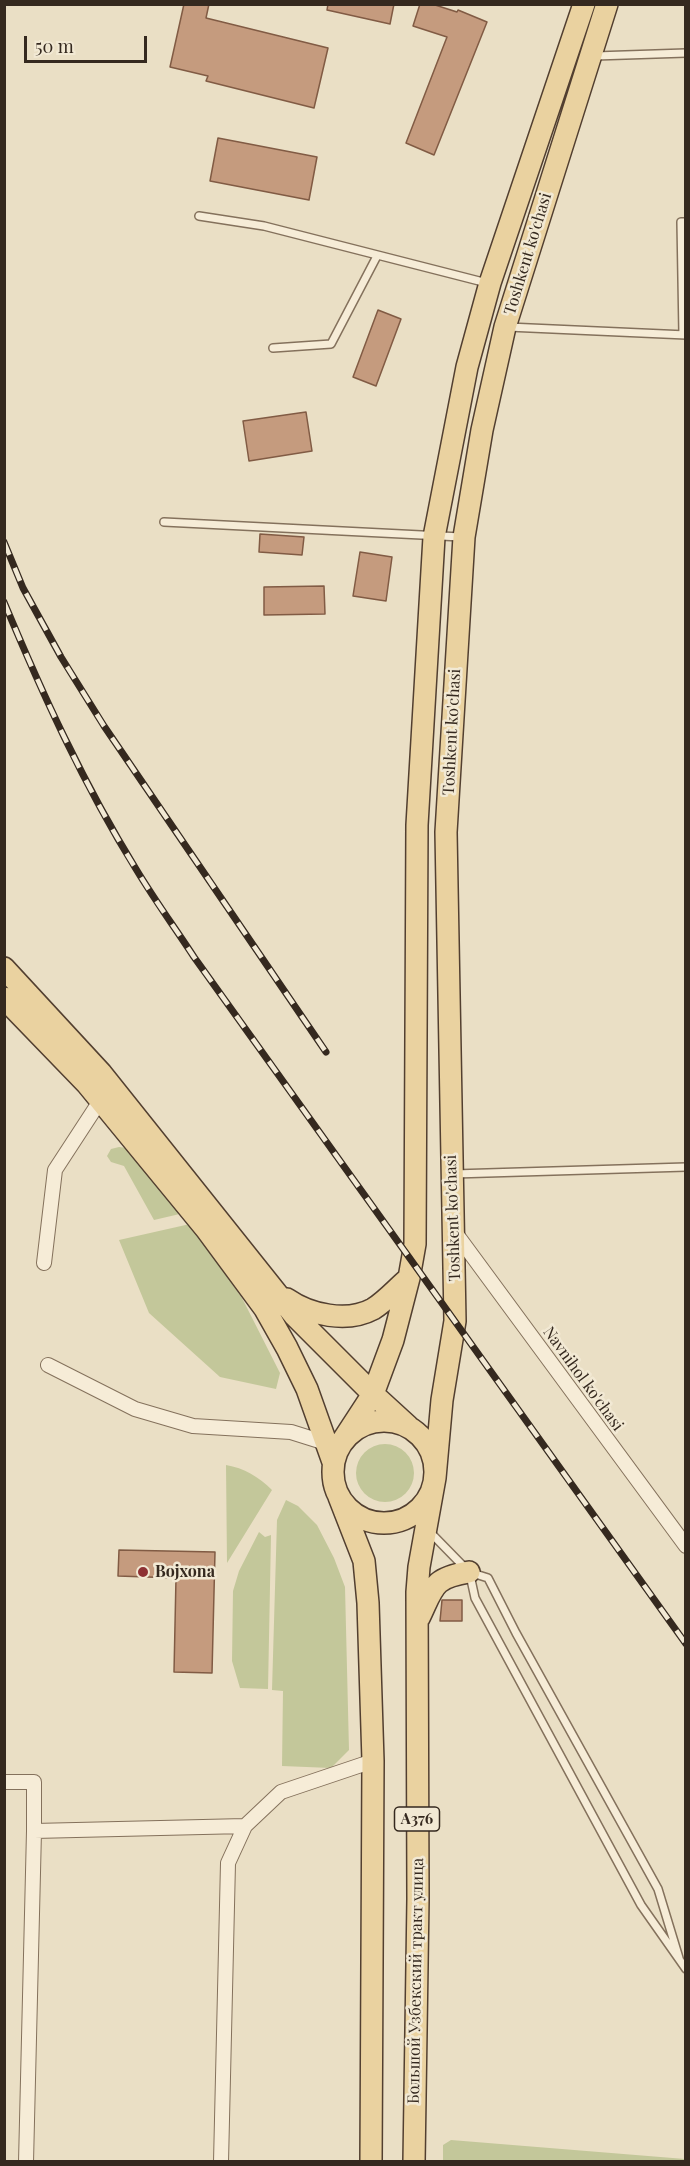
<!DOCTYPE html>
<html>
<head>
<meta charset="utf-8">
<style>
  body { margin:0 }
  #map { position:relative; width:690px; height:2166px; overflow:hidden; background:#eadfc5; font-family:"Playfair Display",serif }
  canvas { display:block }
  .frame { position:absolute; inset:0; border:6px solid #35291f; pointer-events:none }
  .scale { position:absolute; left:24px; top:36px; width:123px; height:27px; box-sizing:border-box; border:3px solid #35291f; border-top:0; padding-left:8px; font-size:18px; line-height:21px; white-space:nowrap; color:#35291f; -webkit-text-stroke:4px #f2e9d4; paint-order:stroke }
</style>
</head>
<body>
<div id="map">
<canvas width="690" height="2166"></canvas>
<div class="frame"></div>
<div class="scale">50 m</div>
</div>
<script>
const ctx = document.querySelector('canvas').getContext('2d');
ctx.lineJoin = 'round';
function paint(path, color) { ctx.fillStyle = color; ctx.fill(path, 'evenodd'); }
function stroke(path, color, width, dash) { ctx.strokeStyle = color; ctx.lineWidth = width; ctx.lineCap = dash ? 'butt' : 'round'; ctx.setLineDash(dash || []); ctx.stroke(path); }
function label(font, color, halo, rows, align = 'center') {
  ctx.font = font + ' "Playfair Display",serif'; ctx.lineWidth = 5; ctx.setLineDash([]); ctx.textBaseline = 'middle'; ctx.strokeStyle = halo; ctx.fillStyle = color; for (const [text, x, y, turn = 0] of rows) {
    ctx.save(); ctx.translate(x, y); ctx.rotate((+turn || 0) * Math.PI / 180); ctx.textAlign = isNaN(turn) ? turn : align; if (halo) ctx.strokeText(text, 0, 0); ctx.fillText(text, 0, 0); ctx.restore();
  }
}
paint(new Path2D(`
  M119 1147 127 1148 184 1213 154 1220 124 1166 111 1162 107 1156 111 1149Z
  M190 1224 242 1298 280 1373 276 1389 220 1377 149 1313 119 1240Z
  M356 1473a29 29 0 1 1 58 0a29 29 0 1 1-58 0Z
  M226 1465C244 1468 259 1477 272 1490L227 1563Z
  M286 1500 298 1506 317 1525 334 1558 345 1587 349 1750 331 1768 282 1766 283 1691 272 1690 277 1520Z
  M259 1532 265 1537 271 1535 268 1689 240 1688 232 1661 233 1591 239 1571Z
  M451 2140 685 2159V2161H443V2145Z`), '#c3c79a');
const building = new Path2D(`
  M184 4H209L206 18 328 48 314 108 206 81 208 76 170 67Z
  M328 4H394L390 24 327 10Z
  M420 4H432L457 12 458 10 487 22 434 155 406 143 447 37 413 26Z
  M218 138 317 157 309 200 210 181Z
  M378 310 401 319 376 386 353 377Z
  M306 412 312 451 249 461 243 421Z
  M260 534 304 537 302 555 259 552Z
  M360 552 392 557 386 601 353 596Z
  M324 586 325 614 264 615V587Z
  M119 1550 215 1552 212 1673 174 1672 176 1578 118 1576Z
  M442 1600H462V1621H440Z`);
paint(building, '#c59b7e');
stroke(building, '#815b44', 1.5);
const lane = new Path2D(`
  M595 56 686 53
  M199 216 264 226 487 283
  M508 327 686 335
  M683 335 681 222H686
  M273 348 331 344 377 256
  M164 522 461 537
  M454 1174 686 1167
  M411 1516 426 1528 469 1572 488 1578 516 1633 658 1889 679 1958
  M470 1575 475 1598 641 1905 686 1969`);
const street = new Path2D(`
  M454 1231 686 1546
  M44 1263 55 1170 100 1101 107 1097
  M48 1365 135 1409 193 1426 291 1432 326 1443
  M4 1782H34V1831L245 1826
  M26 2162 34 1831
  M221 2162 228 1863 245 1826 281 1792 373 1761`);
const primary = new Path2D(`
  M4 968 101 1073 294 1315 373 1394 408 1426
  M4 998 87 1084 206 1229 265 1309 287 1348 307 1389 333 1462
  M287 1299C310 1315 347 1323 373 1309 386 1301 397 1288 409 1278
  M333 1472a51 51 0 1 1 102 0a51 51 0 1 1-102 0Z
  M343 1440 373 1394 393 1340 409 1278 415 1244 417 825 434 537 467 367 490 283 584 4
  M339 1497 364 1561 368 1603 373 1761 371 2162
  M419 1618C434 1587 432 1578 469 1572
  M414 2162 418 1899 417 1592 419 1567 435 1478 442 1400 455 1321 446 832 464 537 482 430 505 327 607 4`);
stroke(lane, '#84715c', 10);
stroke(street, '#84715c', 16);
stroke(primary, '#523f30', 24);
stroke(lane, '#f6ecd7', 7);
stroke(street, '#f6ecd7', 14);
stroke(primary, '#ead2a0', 21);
const rail = new Path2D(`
  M4 542 23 588 61 657 104 726 326 1052
  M4 602C42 693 84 785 136 869 154 899 175 928 194 957L686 1644`);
stroke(rail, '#35291f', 7);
stroke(rail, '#f2e9d4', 4.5, [14]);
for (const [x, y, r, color] of [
  [143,1572,6,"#8e3133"]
]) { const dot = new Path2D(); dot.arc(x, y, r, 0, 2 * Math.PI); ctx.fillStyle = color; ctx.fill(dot); stroke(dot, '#f2e9d4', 2); }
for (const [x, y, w] of [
  [417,1819,45]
]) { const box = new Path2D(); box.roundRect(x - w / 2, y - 12, w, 24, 4.5); ctx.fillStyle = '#f2e9d4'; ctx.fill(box); stroke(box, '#35291f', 1.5); }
label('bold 15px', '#35291f', null, [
  ["A376",417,1819]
]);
label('16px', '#35291f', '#f2e9d4', [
  ["Toshkent ko'chasi",528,254,-73],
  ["Toshkent ko'chasi",452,732,-87],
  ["Toshkent ko'chasi",453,1218,-92],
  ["Navnihol ko'chasi",583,1379,54],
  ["Большой Узбекский тракт улица",416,1981,-89]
]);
label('bold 16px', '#35291f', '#f2e9d4', [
  ["Bojxona",155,1572]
], 'left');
</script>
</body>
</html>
